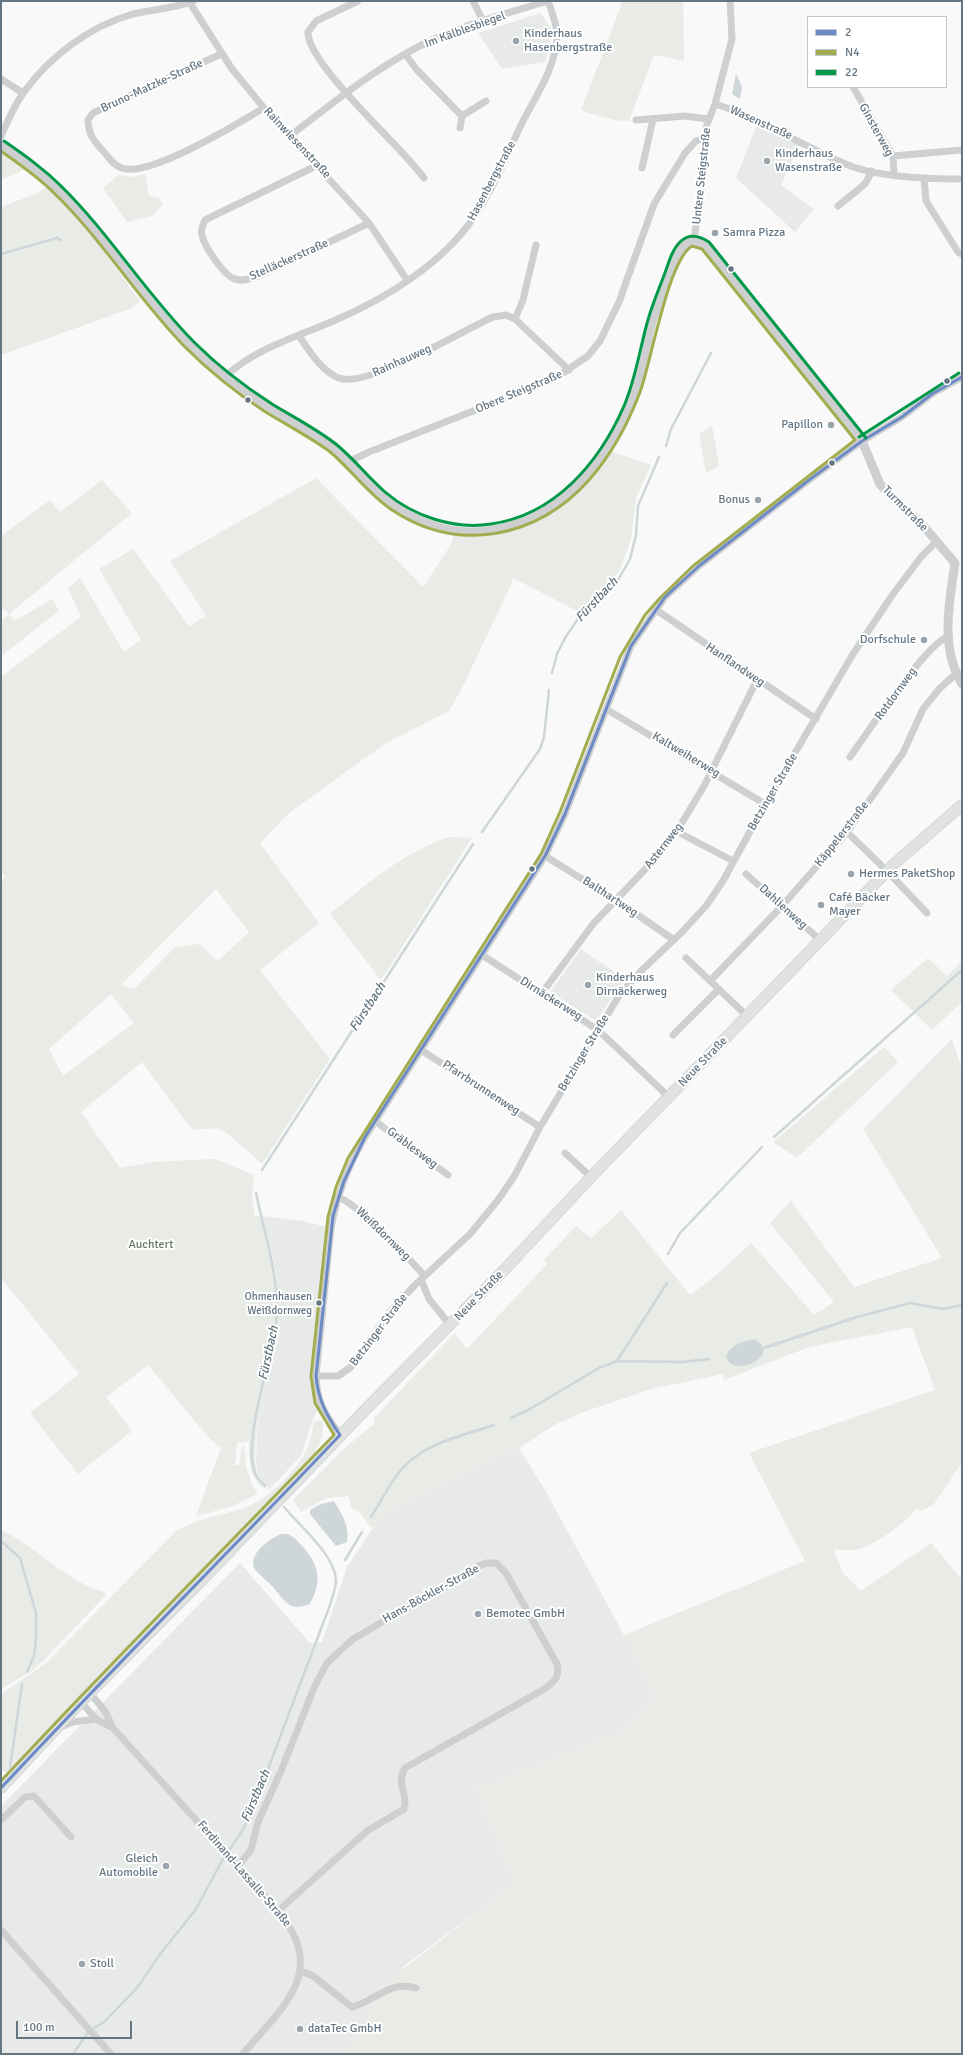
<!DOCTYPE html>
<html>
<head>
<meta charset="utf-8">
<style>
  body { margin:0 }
  #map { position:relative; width:963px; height:2055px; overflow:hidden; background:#f9f9f9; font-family:Signika,sans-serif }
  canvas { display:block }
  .frame { position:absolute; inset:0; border:2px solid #657683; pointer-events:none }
  .legend { position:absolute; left:807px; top:16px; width:140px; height:72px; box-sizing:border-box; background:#fff; border:1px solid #c1c8cd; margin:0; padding:5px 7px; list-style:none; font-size:12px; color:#657683 }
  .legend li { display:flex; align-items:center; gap:8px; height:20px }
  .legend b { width:20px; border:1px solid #c1c8cd }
  .scale { position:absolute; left:16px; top:2021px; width:116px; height:18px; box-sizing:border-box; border:2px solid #657683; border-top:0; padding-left:5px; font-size:12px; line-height:14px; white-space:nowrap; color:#657683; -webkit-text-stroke:3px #fff; paint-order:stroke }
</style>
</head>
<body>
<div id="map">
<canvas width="963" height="2055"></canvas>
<div class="frame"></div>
<ul class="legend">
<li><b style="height:5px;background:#6c8bc6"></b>2</li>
<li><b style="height:5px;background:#a3ad4f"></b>N4</li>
<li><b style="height:5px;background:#009949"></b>22</li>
</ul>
<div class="scale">100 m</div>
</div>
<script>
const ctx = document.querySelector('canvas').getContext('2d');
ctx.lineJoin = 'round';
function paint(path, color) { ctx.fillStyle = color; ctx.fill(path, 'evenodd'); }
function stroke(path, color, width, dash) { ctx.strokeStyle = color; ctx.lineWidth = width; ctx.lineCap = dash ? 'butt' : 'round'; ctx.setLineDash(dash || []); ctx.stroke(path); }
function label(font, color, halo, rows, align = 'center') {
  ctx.font = font + ' Signika,sans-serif'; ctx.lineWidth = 4; ctx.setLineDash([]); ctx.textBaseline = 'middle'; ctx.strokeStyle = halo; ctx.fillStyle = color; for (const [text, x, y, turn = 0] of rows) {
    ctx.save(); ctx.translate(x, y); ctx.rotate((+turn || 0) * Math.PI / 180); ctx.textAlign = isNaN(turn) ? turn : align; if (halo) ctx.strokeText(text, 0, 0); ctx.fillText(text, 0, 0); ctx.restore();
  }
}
paint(new Path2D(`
  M541 13 551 29 549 48 545 62 502 69 478 33Z
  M757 124 800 144 781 185 814 209 795 232 736 178Z
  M581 949 625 979 596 1021 550 992Z
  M262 1216 303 1221 331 1228 317 1359 321 1406 314 1416 301 1456 269 1490 258 1475 256 1463 257 1432 262 1399 278 1335 276 1272Z
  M519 1448 545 1490 624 1635 631 1644 655 1701 618 1733 483 1787 476 1786 515 1884 404 1966 343 2054H1V1806L240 1563 310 1643 322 1642 347 1567 373 1528 389 1510Z`), '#e8e9e9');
paint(new Path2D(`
  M621 1H683L684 61 654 55 629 121C612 121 597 116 581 110L621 6Z
  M1 145 32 166 1 180Z
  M145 174 149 196 159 198 163 204 152 216 127 222 103 188 118 175 133 177Z
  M52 182 102 240 97 242 140 301 132 308 1 355V207L38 193Z
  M712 425 719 466 706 473 699 434Z
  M608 450 651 465 636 498 631 539 620 570 608 586 579 612 513 578 511 585 462 688 449 711 386 743 289 813 260 843 319 923 260 970 330 1059 262 1164 228 1134 218 1128 192 1130 142 1062 81 1112 120 1168 154 1162 215 1159 254 1175 252 1200 255 1216H262C272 1255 282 1293 278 1334 277 1340 274 1346 273 1352 267 1380 248 1449 258 1476 260 1480 264 1485 266 1489 249 1480 249 1458 249 1441L237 1443 235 1465H239L242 1446H244C245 1464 248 1479 258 1494L230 1507 196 1516 221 1448 210 1439 148 1365 106 1397 132 1431 78 1474 30 1413 79 1374 1 1278V882L5 877 1 872V677L81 617 68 588 80 578 124 652 141 640 99 569 133 549 189 626 206 616 170 561 316 478 423 587 452 543 454 534C504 536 542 525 578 489 589 478 598 463 608 450ZM216 889 249 932 218 961 199 944 175 947 134 989 121 985ZM111 994 134 1023 63 1076 49 1049Z
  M102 480 132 513 9 614 14 621 52 599 59 611 1 656V621L9 614 1 607V536L50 500 60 512Z
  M449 837 472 838 381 980 330 914C367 884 404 852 449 837Z
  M928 958 947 976 962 961V1002L932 1030 891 990Z
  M952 1039 962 1069V1462L934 1504 922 1511 917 1508C908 1521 875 1545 859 1549 851 1551 842 1549 834 1550L843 1573 861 1591 931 1543 962 1580V2054H343L370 2013 371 1993 515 1884 476 1786 483 1787 618 1733 655 1701 631 1644 624 1635 805 1561 749 1453 935 1390 912 1327 809 1347 724 1380 723 1374 651 1389 584 1412 556 1424 519 1448 389 1510 373 1528C364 1523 364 1511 352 1509L348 1496 326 1498 301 1512 293 1500 344 1449 374 1424V1418L455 1333 467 1349 547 1264 544 1260 576 1226 591 1238 621 1210 690 1295 720 1272 751 1243 814 1315 834 1302 770 1223 791 1201 854 1287 942 1258 863 1129Z
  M884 1047 898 1062 797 1158 773 1142Z
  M318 1420 322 1421C325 1433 321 1441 315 1452L245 1525 234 1539 82 1694 11 1772H4L1 1769V1695L3 1693 46 1663 175 1532C195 1519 218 1516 241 1509 267 1500 296 1473 307 1448 311 1440 312 1431 314 1422Z
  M1 1530C34 1545 72 1585 104 1592L106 1595 43 1661 33 1670 1 1689Z`), '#e8ebe6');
paint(new Path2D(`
  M736 74 742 87 740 99 732 94Z
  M754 1339C784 1354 734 1380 726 1357 731 1344 741 1342 754 1339Z
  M334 1501C342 1514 350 1527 347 1542L336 1546 310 1514V1510L321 1504Z
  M281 1534C290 1533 295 1538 301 1545 319 1564 323 1580 310 1604 304 1606 299 1608 292 1606 284 1603 278 1592 272 1586 267 1581 261 1576 256 1571 245 1556 269 1539 281 1534Z`), '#ced6d9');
stroke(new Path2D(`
  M1 254 57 238 61 240
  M666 446 671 429 711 353
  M552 673 557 654 565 638 582 613 617 582 630 559 636 535 638 506 659 457
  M482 832 540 749 544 737 549 690
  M774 1137 962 970
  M262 1170 473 844
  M256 1193C264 1232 278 1273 277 1313 276 1349 238 1448 257 1477 259 1480 263 1483 265 1486
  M668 1254 680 1233 762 1147
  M764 1348 857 1317 910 1303 943 1309 962 1305
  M617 1361 667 1283
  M511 1418 530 1409 599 1368 617 1361 683 1362 709 1359
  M371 1517C381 1502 389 1484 401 1470 424 1443 462 1436 494 1425
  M1 1541 20 1558 36 1613V1639L34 1656 27 1672
  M345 1560 362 1532
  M10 1767 22 1684
  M73 2054 89 2031 104 2022 137 1988 161 1953 196 1909 223 1859 241 1833 251 1814 330 1605C332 1597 336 1588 336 1581 336 1556 299 1525 284 1507`), '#ced6d9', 2.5);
const secondary = new Path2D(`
  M1 1788 81 1702 204 1578 365 1410 505 1269 591 1177 894 864 962 805`);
stroke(secondary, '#d5d6d7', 12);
stroke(new Path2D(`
  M358 1 316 21 308 32C307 64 402 147 424 178
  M473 1 483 21
  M190 3 232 69 264 108 369 223 407 280
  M221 54 93 113 88 120C88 135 95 142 104 152 109 158 114 166 122 168 149 178 239 123 264 108
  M405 54 417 70 462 116
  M1 79 23 93
  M853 87 893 156 894 174
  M715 104C764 119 806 149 853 167 883 177 931 179 962 179
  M462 116 486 101
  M636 120 685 116 708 119
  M460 128 462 116
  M291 135C336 101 380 64 432 40 469 23 509 13 548 1
  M1 136C8 121 14 105 24 92 50 56 90 26 133 14 153 9 174 9 193 1
  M893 156 962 150
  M318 165 205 220C203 225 200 229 202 235 204 246 224 276 235 279 242 282 249 279 256 277L369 223
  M642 168 653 119
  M924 178 926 201 958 252 962 254
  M838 206 865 184 872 171
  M694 240 701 190 706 127 715 104 732 39 730 1
  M515 319 523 300 536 245
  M299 336C309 350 322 372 339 378 367 389 463 330 493 317L506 315 515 319 569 370
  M225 377C255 348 300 336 338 319 388 297 443 263 474 217 494 188 507 154 522 123 536 96 556 67 557 36 557 24 552 12 548 1
  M348 462 369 452 552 380 588 356 600 341 619 302 654 204 685 153 696 141 704 138
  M655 609 816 719
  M606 709 765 804
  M850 757C866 735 927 642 948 637
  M676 831 733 861
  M847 832 887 871 927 913
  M545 856 616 900 674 940
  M746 874 820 940
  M482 955 598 1030 669 1097
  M686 958 747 1016
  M710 981 781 907 847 832 903 753 923 709 940 688 956 674
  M542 993 593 924 654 860 683 821 704 786 757 680
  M673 1035 719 989
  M421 1050 540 1127
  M375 1121 448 1175
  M565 1153 591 1177
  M338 1197C361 1206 406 1256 425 1276
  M421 1279 429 1299 450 1325
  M316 1376H338L351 1367 389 1313 414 1286 470 1234 498 1200 515 1175 540 1127 620 994 641 971 682 932 706 906 723 881 765 804 853 654 893 594 921 557 936 542
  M340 1435C325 1414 317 1403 316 1376L331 1228C337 1195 348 1166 365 1137L545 856 565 814 631 646 665 597 699 566 809 480 862 441 902 417 932 394 962 377
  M90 1693 105 1711 113 1728 278 1911C329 1972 283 2006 243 2054
  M81 1702 96 1719 113 1728
  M58 1728 73 1722 96 1719
  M1 1820 25 1797 34 1796 71 1837
  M238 1866 251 1850 258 1822 281 1771 314 1688 327 1663 353 1639 479 1566 486 1563H496L506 1573 557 1664C560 1676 555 1681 546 1688L405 1768C395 1785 409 1793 404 1809L367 1831 278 1911
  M1 1930 111 2054
  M301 1971 313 1976 352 2007C376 2001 389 1980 416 1988`), '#cecfd0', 7);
stroke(new Path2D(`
  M1 145C85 197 121 277 188 344 211 366 235 387 262 404 286 418 312 431 334 449 355 467 373 491 396 507 475 560 557 522 606 450 624 422 637 390 645 358 648 348 648 338 650 329 657 303 668 278 678 254 691 229 703 243 716 258L862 441 880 484 888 493 920 522 955 563C949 604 940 648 962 684`), '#cecfd0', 9);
stroke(secondary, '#e1e2e2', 10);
stroke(new Path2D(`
  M340 1435C327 1416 318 1400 316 1376L333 1216 344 1181 365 1137 545 856 565 814 631 646 665 597 699 566 809 480 862 441 902 417 932 394 962 377
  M1 1788C112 1669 228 1553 340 1435`), '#6c8bc6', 3);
stroke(new Path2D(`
  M1 151C19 164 37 176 53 192 102 239 137 298 185 347 209 371 235 392 264 411 285 424 308 436 329 451 351 469 368 494 392 510 458 554 538 538 589 480 611 455 628 424 640 392 651 363 668 260 692 246L702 249 855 440 693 566 660 598 645 615 620 657 560 812 541 854 348 1158 336 1187 328 1217 311 1376 315 1403 334 1435C223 1550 110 1664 1 1781`), '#a3ad4f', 3);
stroke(new Path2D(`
  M4 141C24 155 43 168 61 186 110 234 146 294 195 343 218 366 244 386 272 404 293 417 317 429 337 445 354 459 368 477 385 492 413 516 454 530 491 524 555 515 599 463 624 406 635 380 639 354 646 327 650 310 657 294 663 278 668 266 671 250 681 241 690 233 700 236 709 242L866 438
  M859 437 959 373`), '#009949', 3);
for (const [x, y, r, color] of [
  [516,41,4,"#99a4ac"],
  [767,161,4,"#99a4ac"],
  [715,233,4,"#99a4ac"],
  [731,269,3.5,"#657683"],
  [947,381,3.5,"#657683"],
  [248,400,3.5,"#657683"],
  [831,425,4,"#99a4ac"],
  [832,463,3.5,"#657683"],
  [758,500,4,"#99a4ac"],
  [924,640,4,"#99a4ac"],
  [532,869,3.5,"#657683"],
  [851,874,4,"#99a4ac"],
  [821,905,4,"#99a4ac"],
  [588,985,4,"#99a4ac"],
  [319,1303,3.5,"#657683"],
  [478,1614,4,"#99a4ac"],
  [166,1866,4,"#99a4ac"],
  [82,1964,4,"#99a4ac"],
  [300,2029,4,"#99a4ac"]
]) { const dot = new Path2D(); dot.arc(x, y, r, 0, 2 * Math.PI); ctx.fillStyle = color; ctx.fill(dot); stroke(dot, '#fff', 1.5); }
label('11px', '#657683', '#fff', [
  ["Ohmenhausen",312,1297],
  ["Weißdornweg",312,1311]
], 'right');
label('12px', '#657683', '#fff', [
  ["Im Kälblesbiegel",465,30,-20],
  ["Bruno-Matzke-Straße",152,86,-25],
  ["Wasenstraße",761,123,24],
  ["Ginsterweg",876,130,61],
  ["Rainwiesenstraße",297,143,47],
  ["Untere Steigstraße",702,176,-84],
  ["Hasenbergstraße",492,181,-62],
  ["Stelläckerstraße",289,260,-24],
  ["Rainhauweg",402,361,-24],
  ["Obere Steigstraße",519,392,-23],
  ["Turmstraße",905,509,45],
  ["Hanflandweg",735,665,34],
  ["Rotdornweg",896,694,-54],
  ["Kaltweiherweg",686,755,31],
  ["Betzinger Straße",773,792,-60],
  ["Käppelerstraße",842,834,-52],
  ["Asternweg",664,846,-52],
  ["Balthartweg",610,897,33],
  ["Dahlienweg",783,907,42],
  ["Dirnäckerweg",551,999,32],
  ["Betzinger Straße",584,1053,-59],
  ["Neue Straße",703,1062,-46],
  ["Pfarrbrunnenweg",481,1088,33],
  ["Gräblesweg",412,1148,37],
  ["Weißdornweg",383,1234,44],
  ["Neue Straße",479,1296,-46],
  ["Betzinger Straße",379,1330,-53],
  ["Hans-Böckler-Straße",431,1594,-29],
  ["Ferdinand-Lassalle-Straße",244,1874,49]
]);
label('12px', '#657683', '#fff', [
  ["Kinderhaus",524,34],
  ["Hasenbergstraße",524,48],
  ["Kinderhaus",775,154],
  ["Wasenstraße",775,168],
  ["Samra Pizza",723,233],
  ["Papillon",823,425,"right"],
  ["Bonus",750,500,"right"],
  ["Dorfschule",916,640,"right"],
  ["Hermes PaketShop",859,874],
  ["Café Bäcker",829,898],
  ["Mayer",829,912],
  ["Kinderhaus",596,978],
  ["Dirnäckerweg",596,992],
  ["Bemotec GmbH",486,1614],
  ["Gleich",158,1859,"right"],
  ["Automobile",158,1873,"right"],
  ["Stoll",90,1964],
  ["dataTec GmbH",308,2029]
], 'left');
label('12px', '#687a64', '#fff', [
  ["Auchtert",151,1245]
]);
label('italic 13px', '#60757c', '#fff', [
  ["Fürstbach",597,600,-47],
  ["Fürstbach",368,1007,-57],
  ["Fürstbach",269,1353,-78],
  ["Fürstbach",256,1796,-67]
]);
</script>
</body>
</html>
